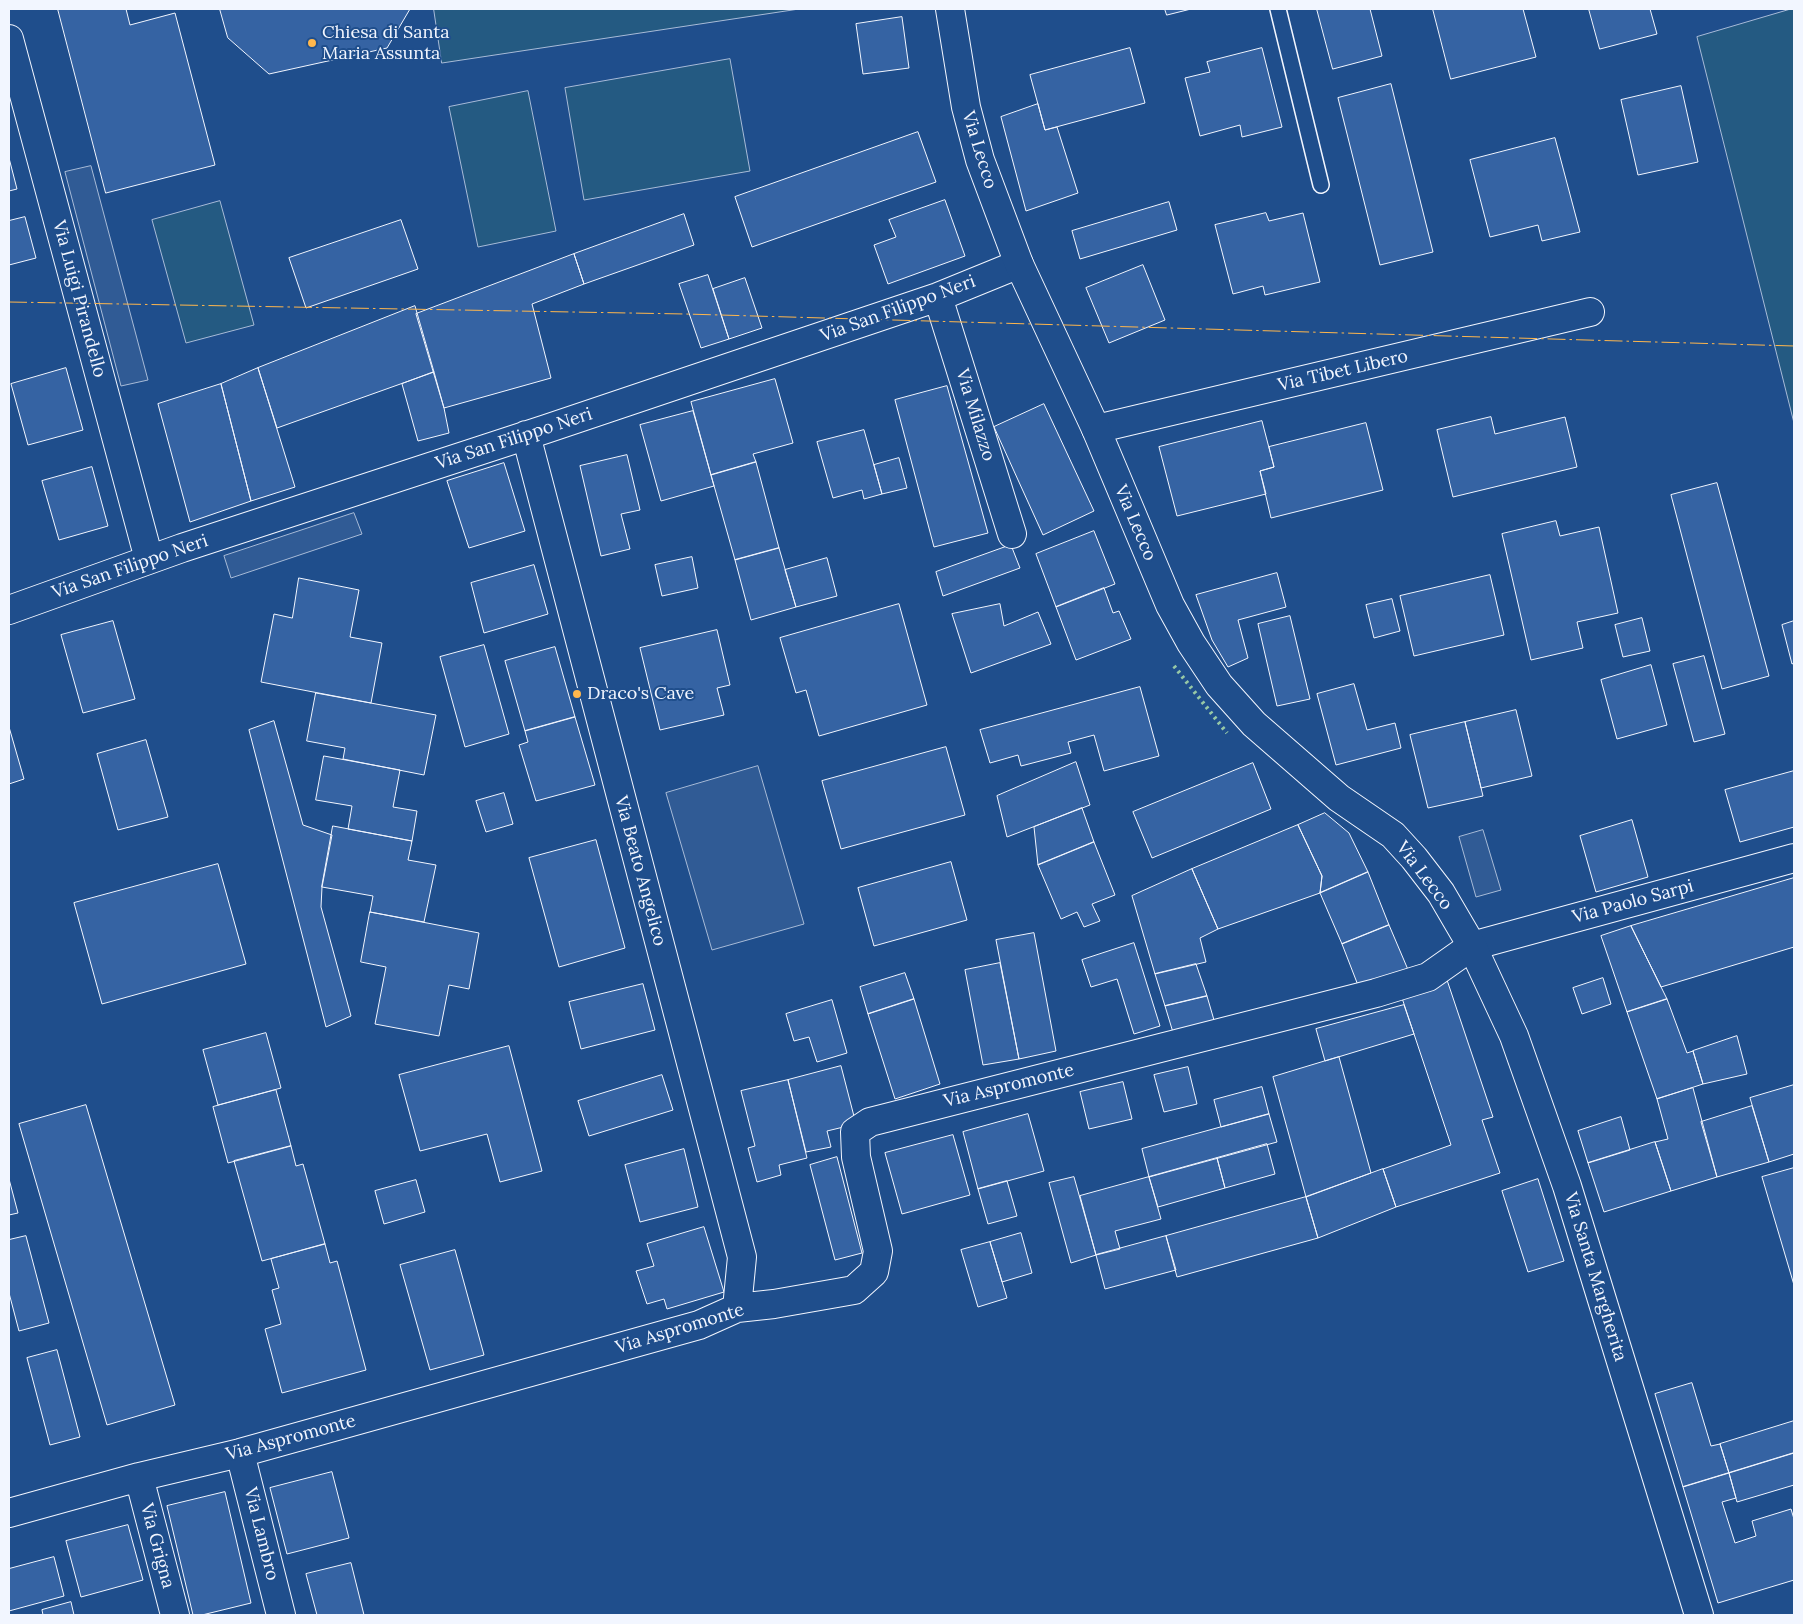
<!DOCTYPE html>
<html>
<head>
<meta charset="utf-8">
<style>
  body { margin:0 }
  #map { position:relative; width:1803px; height:1624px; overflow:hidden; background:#1f4e8c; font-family:Lora,serif }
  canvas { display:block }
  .frame { position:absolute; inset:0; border:10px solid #f2f6ff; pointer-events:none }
</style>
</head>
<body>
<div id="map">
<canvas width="1803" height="1624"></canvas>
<div class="frame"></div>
</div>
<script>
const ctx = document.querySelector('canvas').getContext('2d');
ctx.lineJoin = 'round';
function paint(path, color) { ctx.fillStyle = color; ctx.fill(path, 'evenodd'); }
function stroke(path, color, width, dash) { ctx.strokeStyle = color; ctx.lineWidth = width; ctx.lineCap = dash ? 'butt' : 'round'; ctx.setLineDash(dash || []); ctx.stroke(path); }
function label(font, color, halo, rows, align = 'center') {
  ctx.font = font + ' Lora,serif'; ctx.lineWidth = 4; ctx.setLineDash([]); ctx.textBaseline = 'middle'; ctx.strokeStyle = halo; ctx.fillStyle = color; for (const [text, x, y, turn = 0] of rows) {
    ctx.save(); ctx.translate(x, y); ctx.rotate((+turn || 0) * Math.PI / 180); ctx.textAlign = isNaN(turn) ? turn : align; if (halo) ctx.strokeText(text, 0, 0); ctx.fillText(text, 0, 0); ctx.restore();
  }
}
const green = new Path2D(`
  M434 9H799L442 63Z
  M1791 9H1794V423L1697 37Z
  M730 59 750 171 584 200 565 88Z
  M528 91 556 231 478 247 449 107Z
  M220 201 254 325 186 343 152 220Z`);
paint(green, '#245a82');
stroke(green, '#a8bbd7', 1);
const parking = new Path2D(`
  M91 166 148 380 121 386 65 172Z
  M354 513 362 534 231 578 224 556Z
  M758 766 804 924 712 950 666 793Z
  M1483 830 1501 890 1476 897 1459 837Z`);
paint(parking, '#305b95');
stroke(parking, '#a8bbd7', 1);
const building = new Path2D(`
  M58 9H126L130 25 175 13 215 165 106 193Z
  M220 9H410L387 48 269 74 228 38Z
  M1165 9H1191L1167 15Z
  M1317 9H1370L1382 56 1333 69Z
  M1433 9H1523L1536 57 1451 79Z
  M1589 9H1650L1657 34 1600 49Z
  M902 17 909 68 863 74 856 24Z
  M1130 48 1145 103 1045 130 1030 75Z
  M1262 48 1282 127 1242 137 1240 125 1200 136 1185 78 1210 72 1207 62Z
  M1391 84 1433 252 1380 265 1338 98Z
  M1681 86 1698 162 1638 175 1621 100Z
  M1038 104 1045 130 1057 127 1078 193 1026 211 1001 117Z
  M918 132 936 182 752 247 735 197Z
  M1555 138 1580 232 1542 241 1538 225 1490 237 1470 160Z
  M9 158 17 189 9 191Z
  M945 200 965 256 888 284 874 245 896 237 889 220Z
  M1169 202 1177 230 1080 259 1072 231Z
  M1266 213 1269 221 1303 213 1320 282 1265 295 1263 286 1233 294 1215 225Z
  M684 214 694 245 584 284 574 254Z
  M25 217 36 258 9 265V221Z
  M401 220 418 269 306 308 289 258Z
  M574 254 584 284 532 304 551 378 444 408 416 314Z
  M1143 265 1165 320 1109 343 1086 288Z
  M708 275 729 339 701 348 679 284Z
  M745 278 762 328 729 339 713 289Z
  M415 306 434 372 277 428 258 368Z
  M66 368 83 430 28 445 11 384Z
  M258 368 295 487 251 501 221 384Z
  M434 372 444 408 449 433 418 441 402 384Z
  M775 379 793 443 753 454 756 462 711 475 691 402Z
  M221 384 251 501 190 522 158 404Z
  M947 386 988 533 934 547 895 400Z
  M1044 404 1094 511 1043 535 994 427Z
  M693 411 714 486 661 501 640 425Z
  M1491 417 1495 434 1565 417 1577 467 1453 497 1437 430Z
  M1262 421 1274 467 1260 471 1266 494 1177 516 1159 447Z
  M1366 423 1383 490 1271 518 1260 471 1274 467 1269 447Z
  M864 430 882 494 864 499 862 490 833 498 817 442Z
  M627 455 640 510 621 514 630 549 601 556 580 466Z
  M899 458 907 488 882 494 874 465Z
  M756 462 779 548 735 560 711 475Z
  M504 463 525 531 469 548 447 481Z
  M92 467 108 526 59 540 42 481Z
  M1717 483 1769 676 1722 689 1671 495Z
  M1556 521 1560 536 1599 527 1618 613 1577 622 1583 648 1531 660 1502 534Z
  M1094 531 1115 584 1056 607 1036 554Z
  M1011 545 1020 568 943 596 936 572Z
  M779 548 796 607 751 620 735 560Z
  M692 557 698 588 662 596 655 565Z
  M827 558 837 596 796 607 785 570Z
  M534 565 548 614 484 633 471 583Z
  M1277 573 1286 607 1238 620 1248 658 1228 667 1212 640 1196 595Z
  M1490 575 1504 635 1414 656 1400 596Z
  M299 578 359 590 350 637 382 643 371 703 261 682 274 614 292 618Z
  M1104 588 1113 613 1119 611 1131 639 1076 660 1056 607Z
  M1392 599 1400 631 1374 638 1366 605Z
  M899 604 927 705 819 736 806 690 796 693 780 638Z
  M1000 604 1004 626 1038 612 1051 644 971 673 952 614Z
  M1290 616 1310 699 1277 706 1258 624Z
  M1642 618 1650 651 1623 657 1615 625Z
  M113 621 135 699 83 713 61 635Z
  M1794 621V663L1792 664 1782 625Z
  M717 630 730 685 717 688 724 715 660 730 640 648Z
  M484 645 509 734 465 747 440 657Z
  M555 647 575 717 525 731 505 661Z
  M1704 656 1725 734 1694 742 1673 664Z
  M1651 665 1667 725 1617 739 1601 680Z
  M1354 684 1367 730 1395 723 1401 748 1336 765 1317 694Z
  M1140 687 1159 756 1104 771 1094 735 1068 742 1071 753 1021 766 1018 755 990 763 980 730Z
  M316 693 436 715 424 775 343 759 345 748 307 741Z
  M1516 710 1532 776 1481 788 1465 722Z
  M575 717 595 785 536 801 519 745 528 742 525 731Z
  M274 721 303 825 332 835 322 887 321 907 351 1016 326 1027 249 730Z
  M1465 722 1483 796 1428 808 1410 735Z
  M9 727 24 779 9 784Z
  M146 740 168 817 118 830 97 754Z
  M946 747 965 815 841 849 822 781Z
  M324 756 400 770 393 807 417 811 412 841 348 829 352 806 316 800Z
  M1076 762 1090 805 1007 837 997 796Z
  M1253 763 1271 809 1152 858 1133 812Z
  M1794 771V827L1740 842 1725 790Z
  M504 793 513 824 486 832 476 801Z
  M1082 808 1094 842 1038 865 1034 827Z
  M1325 813 1349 833 1368 872 1320 893 1322 876 1298 825Z
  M1632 820 1648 877 1596 892 1580 836Z
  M1298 825 1322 876 1320 893 1218 929 1192 869Z
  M333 826 412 841 408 860 436 865 424 922 370 912 373 896 322 887Z
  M596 840 625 948 559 967 529 858Z
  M1094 842 1115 895 1092 904 1100 921 1084 927 1077 912 1061 919 1038 865Z
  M951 862 967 920 874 946 858 888Z
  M218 864 246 964 102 1004 74 903Z
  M1192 869 1218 929 1200 938 1206 962 1155 974 1132 896Z
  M1368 872 1389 925 1342 944 1320 893Z
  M1794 878V947L1661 987 1631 926Z
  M370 912 479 933 469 989 449 985 439 1036 375 1024 386 967 361 962Z
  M1389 925 1409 972 1361 993 1342 944Z
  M1631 926 1667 999 1627 1012 1601 936Z
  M1034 933 1056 1051 1019 1059 996 940Z
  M1134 943 1160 1026 1134 1034 1117 979 1091 987 1082 960Z
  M1000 963 1019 1059 983 1065 965 970Z
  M1196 964 1207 996 1165 1006 1155 974Z
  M905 973 914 999 868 1014 860 987Z
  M1603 978 1611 1004 1582 1014 1573 988Z
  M1447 980 1493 1117 1482 1120 1500 1173 1396 1207 1383 1169 1451 1145 1401 995Z
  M643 984 655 1030 581 1049 569 1002Z
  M1207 996 1216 1027 1175 1039 1165 1006Z
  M914 999 940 1084 895 1099 868 1014Z
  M1667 999 1687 1053 1693 1051 1703 1084 1657 1099 1627 1012Z
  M832 1000 847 1053 817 1062 809 1037 794 1041 786 1014Z
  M1404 1005 1414 1034 1325 1061 1316 1029Z
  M266 1033 281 1088 218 1105 203 1050Z
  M1737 1036 1747 1074 1703 1084 1693 1051Z
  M509 1046 542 1171 500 1182 487 1134 420 1151 399 1075Z
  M1339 1057 1371 1173 1306 1197 1273 1077Z
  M841 1066 856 1124 827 1131 831 1147 806 1152 788 1080Z
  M1188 1067 1197 1104 1164 1112 1154 1075Z
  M662 1075 673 1110 589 1136 578 1101Z
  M788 1080 807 1158 779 1165 781 1175 757 1182 748 1148 755 1146 741 1091Z
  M1123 1082 1132 1119 1089 1129 1080 1092Z
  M1794 1085V1154L1769 1162 1750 1098Z
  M1262 1087 1269 1114 1221 1127 1214 1100Z
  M1693 1088 1717 1177 1671 1191 1655 1142 1668 1139 1657 1099Z
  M276 1090 291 1146 228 1163 213 1107Z
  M86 1105 175 1405 107 1425 19 1124Z
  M1752 1106 1769 1162 1717 1177 1701 1122Z
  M1028 1114 1044 1171 978 1189 963 1132Z
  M1269 1114 1277 1142 1149 1177 1142 1149Z
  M1621 1117 1630 1150 1588 1163 1578 1131Z
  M953 1135 970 1195 902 1214 885 1153Z
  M1655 1142 1671 1191 1604 1212 1588 1163Z
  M1267 1144 1275 1174 1225 1188 1217 1158Z
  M291 1146 296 1166 303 1164 325 1244 262 1261 234 1161Z
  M684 1149 698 1207 640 1222 625 1165Z
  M837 1157 862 1253 835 1260 810 1165Z
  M1217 1158 1225 1188 1158 1207 1149 1177Z
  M1794 1168V1285L1762 1177Z
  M1383 1169 1396 1207 1318 1238 1306 1197Z
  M1074 1177 1096 1255 1071 1263 1049 1183Z
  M1149 1177 1161 1219 1115 1231 1120 1249 1096 1255 1080 1196Z
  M9 1179 18 1213 9 1215Z
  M1538 1179 1564 1261 1528 1272 1502 1191Z
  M416 1180 425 1212 384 1224 375 1191Z
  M1007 1181 1017 1216 988 1224 978 1189Z
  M1306 1197 1318 1238 1177 1277 1166 1236Z
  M704 1227 724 1292 667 1309 664 1299 647 1304 636 1271 654 1266 647 1244Z
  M1021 1233 1032 1273 1002 1282 990 1242Z
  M26 1236 49 1323 19 1331 9 1293V1240Z
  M1166 1236 1176 1270 1105 1289 1096 1255Z
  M990 1242 1007 1298 978 1307 961 1250Z
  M325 1244 330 1263 337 1261 366 1370 282 1393 265 1329 281 1324 272 1290 279 1288 271 1259Z
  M455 1250 484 1355 430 1370 400 1265Z
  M57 1350 80 1437 50 1445 27 1358Z
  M1692 1383 1711 1446 1720 1444 1729 1473 1683 1487 1655 1394Z
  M1794 1421V1453L1729 1473 1720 1444Z
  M1794 1453V1485L1737 1502 1729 1473Z
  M332 1472 349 1538 287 1554 270 1488Z
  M1729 1473 1736 1498 1722 1502 1735 1543 1756 1536 1752 1521 1791 1509 1794 1519V1580L1718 1603 1683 1487Z
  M225 1492 251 1603 202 1615H193L167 1506Z
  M128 1525 143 1580 81 1597 66 1541Z
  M54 1557 64 1596 9 1611V1569Z
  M351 1563 364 1615H317L306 1574Z
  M71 1602 74 1615H43L42 1610Z`);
paint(building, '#3563a3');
stroke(building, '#f2f6ff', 1);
const lane = new Path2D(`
  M1278 9 1321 185`);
const street = new Path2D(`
  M9 39 149 559
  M938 297 1012 534
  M1096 429 1590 312
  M526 435 742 1257 737 1308
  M9 610 182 548 546 429 938 297 1019 264
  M240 1453 281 1615
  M139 1477 175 1615
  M9 1513 139 1477 240 1453 699 1325 737 1308 774 1304 854 1290 874 1272 878 1251 856 1157 855 1132 870 1122 1376 993 1428 977 1472 946 1794 858`);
const secondary = new Path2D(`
  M950 9 966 107 980 160 1019 264 1096 429 1170 605 1191 643 1219 685 1254 724 1339 798 1393 835 1414 858 1441 893 1472 946 1514 1036 1567 1186 1699 1615`);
stroke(lane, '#f2f6ff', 18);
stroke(street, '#f2f6ff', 30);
stroke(secondary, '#f2f6ff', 30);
stroke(lane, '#1f4e8c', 15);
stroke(street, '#1f4e8c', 28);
stroke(secondary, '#1f4e8c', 28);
stroke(new Path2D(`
  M1174 666 1227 733`), '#97c8a6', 4, [2.5, 4]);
stroke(new Path2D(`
  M9 302 685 314 1794 346`), '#ffb74d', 1, [18, 4, 2.5, 4]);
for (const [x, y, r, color] of [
  [312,43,5,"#ffb74d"],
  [577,694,5,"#ffb74d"]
]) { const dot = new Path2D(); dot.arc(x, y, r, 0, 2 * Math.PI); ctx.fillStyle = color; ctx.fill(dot); stroke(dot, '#1f4e8c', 2); }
label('18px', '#f2f6ff', '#1f4e8c', [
  ["Chiesa di Santa",322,33],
  ["Maria Assunta",322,54],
  ["Draco's Cave",587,694]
], 'left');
label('18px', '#f2f6ff', '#1f4e8c', [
  ["Via Lecco",979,150,73],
  ["Via Luigi Pirandello",79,299,75],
  ["Via San Filippo Neri",898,309,-20],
  ["Via Tibet Libero",1343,371,-13],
  ["Via Milazzo",975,415,73],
  ["Via San Filippo Neri",514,439,-18],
  ["Via Lecco",1135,523,67],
  ["Via San Filippo Neri",130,567,-19],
  ["Via Beato Angelico",640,871,75],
  ["Via Lecco",1424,876,53],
  ["Via Paolo Sarpi",1633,902,-15],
  ["Via Aspromonte",1009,1086,-14],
  ["Via Santa Margherita",1595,1277,73],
  ["Via Aspromonte",680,1329,-17],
  ["Via Aspromonte",291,1438,-15],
  ["Via Lambro",261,1534,76],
  ["Via Grigna",157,1546,75]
]);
</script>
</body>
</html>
